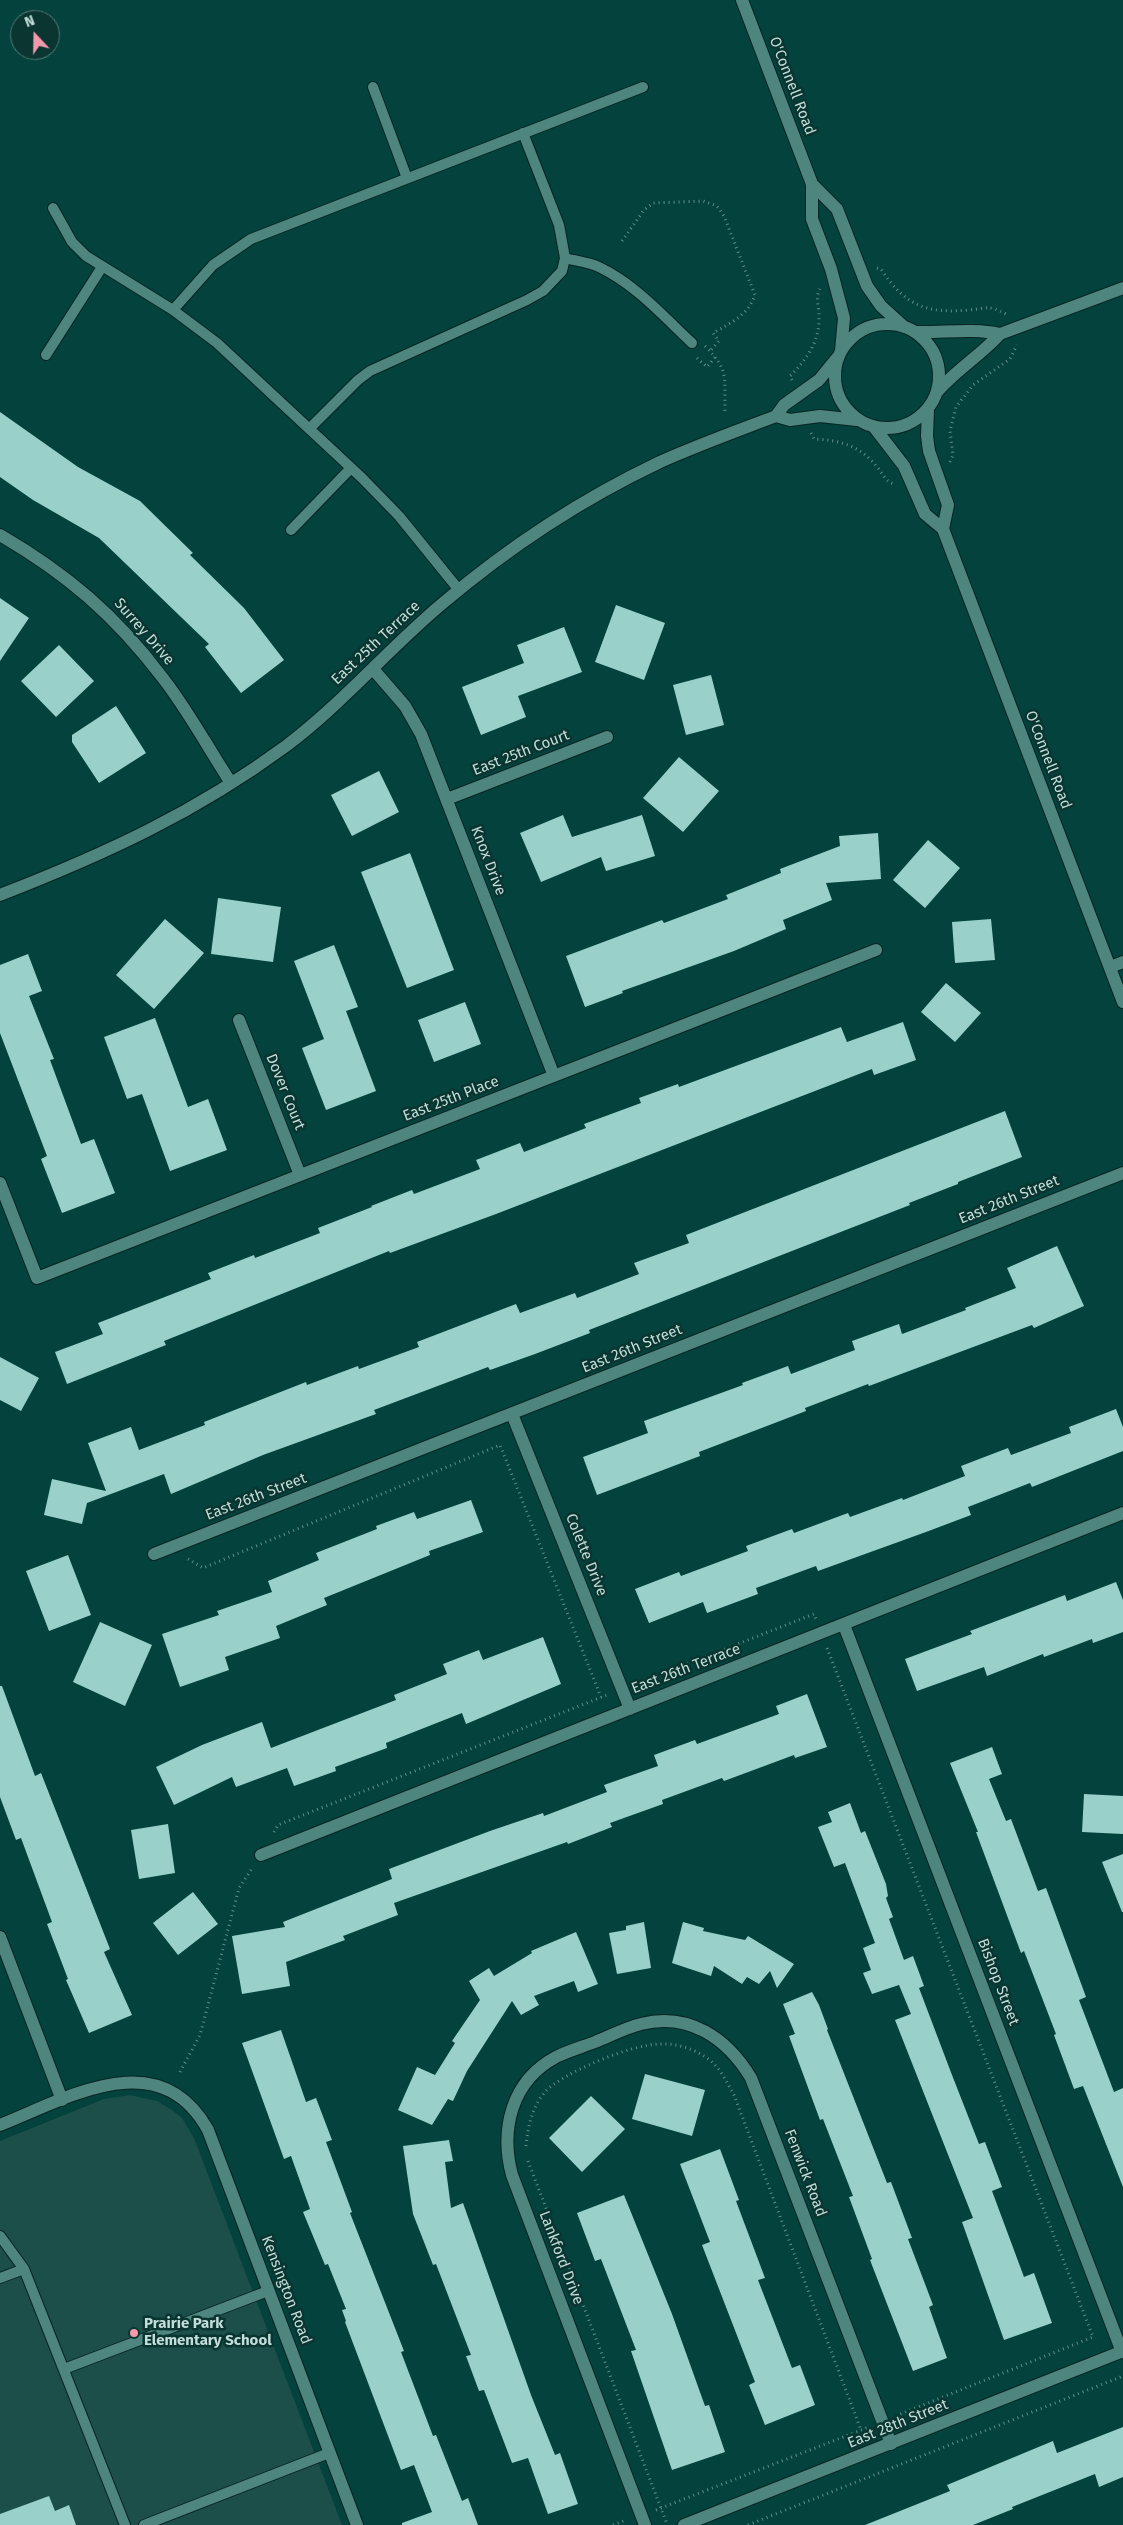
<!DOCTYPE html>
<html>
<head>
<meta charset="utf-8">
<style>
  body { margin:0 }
  #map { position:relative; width:1123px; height:2525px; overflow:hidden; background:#03423d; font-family:"Fira Sans",sans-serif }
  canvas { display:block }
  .north { position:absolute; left:10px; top:10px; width:50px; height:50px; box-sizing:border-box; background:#0a3531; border:1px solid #547975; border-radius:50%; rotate:339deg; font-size:14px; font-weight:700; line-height:20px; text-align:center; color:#c3deda }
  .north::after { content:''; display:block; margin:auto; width:18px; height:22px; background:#f29aac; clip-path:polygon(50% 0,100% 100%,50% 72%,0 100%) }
</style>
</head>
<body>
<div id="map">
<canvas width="1123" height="2525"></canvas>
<div class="north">N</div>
</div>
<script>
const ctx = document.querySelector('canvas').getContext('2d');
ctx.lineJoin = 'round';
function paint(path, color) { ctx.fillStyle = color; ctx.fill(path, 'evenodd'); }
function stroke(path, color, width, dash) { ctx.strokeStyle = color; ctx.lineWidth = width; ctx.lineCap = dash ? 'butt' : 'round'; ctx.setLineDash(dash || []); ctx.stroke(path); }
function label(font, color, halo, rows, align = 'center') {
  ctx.font = font + ' "Fira Sans",sans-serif'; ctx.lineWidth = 5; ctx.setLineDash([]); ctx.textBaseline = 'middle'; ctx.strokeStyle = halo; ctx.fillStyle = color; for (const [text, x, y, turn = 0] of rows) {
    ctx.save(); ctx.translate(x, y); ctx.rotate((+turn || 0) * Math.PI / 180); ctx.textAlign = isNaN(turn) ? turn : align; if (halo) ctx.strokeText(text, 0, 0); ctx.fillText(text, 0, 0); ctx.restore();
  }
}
paint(new Path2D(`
  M130 2095 157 2101 172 2110 182 2118 194 2138 342 2525H0V2141L104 2099Z`), '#1c4f4a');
paint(new Path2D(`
  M0 412 78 467 140 501 193 553 190 555 244 608 284 660 241 693 205 647 209 644 99 538 33 500 0 477Z
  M0 598 29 618 0 661Z
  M616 605 665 623 644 680 595 662Z
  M564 627 582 672 518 696 526 717 481 735 462 687 524 663 517 645Z
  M59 645 94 681 56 717 21 681Z
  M711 675 724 725 686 735 673 685Z
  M116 706 146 753 99 783 72 742V735Z
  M679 757 719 791 683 832 643 798Z
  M379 771 399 812 352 836 331 795Z
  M563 815 572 837 642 815 655 856 606 871 601 857 541 882 520 833Z
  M878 833 881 879 826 883 832 900 783 920 786 929 734 951 622 991 623 993 585 1007 566 956 662 920 664 923 728 899 726 895 781 873 780 869 840 846 839 836Z
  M928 840 960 868 925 908 893 880Z
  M410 853 454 970 407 988 361 872Z
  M218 898 281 907 273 962 211 954Z
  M165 919 204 953 154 1009 116 975Z
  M991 919 995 960 955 963 952 922Z
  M334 945 358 1007 346 1011 376 1091 326 1110 302 1048 324 1039 294 961Z
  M28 954 42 991 29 996 54 1059 50 1060 81 1144 94 1139 115 1193 62 1213 41 1159 47 1156 0 1033V965Z
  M946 983 981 1013 955 1042 921 1012Z
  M465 1002 481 1044 434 1062 418 1020Z
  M155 1018 188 1107 208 1099 227 1150 170 1171 142 1094 127 1099 104 1037Z
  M903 1022 916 1060 874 1075 872 1069 496 1214 390 1253 389 1251 164 1341 166 1345 67 1384 55 1352 103 1334 98 1323 211 1279 208 1273 254 1255 255 1258 320 1233 318 1228 372 1207 371 1206 412 1190 414 1194 480 1169 476 1160 520 1143 524 1152 586 1128 584 1124 641 1103 639 1098 678 1084 679 1087 841 1027 847 1042Z
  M1005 1111 1022 1157 958 1182V1184L909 1203 910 1205 589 1330 590 1333 535 1354 490 1370 488 1367 374 1410 376 1414 263 1455 171 1494 164 1474 87 1503 82 1524 44 1515 52 1479 106 1491 88 1443 131 1427 139 1450 205 1425 204 1422 306 1382 307 1385 358 1366 359 1369 419 1347 417 1342 516 1304 520 1313 575 1293 577 1298 639 1274 634 1263 689 1243 686 1235Z
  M1057 1246 1084 1306 1034 1328 1032 1325 869 1386 868 1384 805 1408 806 1411 699 1452 700 1456 597 1495 583 1457 648 1433 644 1421 743 1385 742 1383 788 1366 791 1374 855 1350 852 1341 899 1324 902 1334 966 1310 965 1308 1016 1288 1007 1268Z
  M0 1357 39 1378 21 1411 0 1400Z
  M1116 1409 1123 1427V1451L1032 1487 1030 1483 968 1507 971 1515 926 1532 818 1571 816 1566 756 1588 758 1594 707 1613 703 1602 649 1623 635 1589 679 1572 681 1576 748 1551 746 1546 792 1529 794 1533 848 1513 850 1517 902 1498 903 1500 965 1476 961 1466 1008 1448 1011 1455 1071 1433 1069 1427Z
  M471 1500 483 1532 429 1551 430 1555 324 1598 327 1605 276 1626 280 1638 225 1657 229 1670 180 1687 162 1634 219 1615 217 1611 272 1592 268 1581 319 1560 316 1553 377 1529 376 1526 414 1512 417 1519Z
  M68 1555 91 1615 49 1631 26 1571Z
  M1116 1582 1123 1600V1632L1093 1643 1092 1639 1044 1657 1043 1654 987 1676 984 1667 917 1691 905 1659 972 1634 970 1631 1065 1595 1067 1601Z
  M100 1622 152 1645 125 1706 73 1682Z
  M543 1637 561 1684 466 1724 462 1713 386 1743 387 1748 335 1767 336 1771 294 1786 287 1768 236 1787 232 1777 174 1805 156 1767 202 1745 262 1722 271 1748 396 1700 394 1695 447 1674 443 1664 479 1650 483 1660Z
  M0 1686H2L35 1776 41 1773 110 1949 104 1952 132 2015 89 2033 66 1980 68 1979 47 1924 52 1922 21 1838 16 1840 0 1797Z
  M807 1694 827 1747 795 1758 794 1755 724 1781 722 1778 662 1800 663 1804 610 1823 612 1827 568 1844 567 1842 394 1903 398 1915 343 1936 345 1940 286 1962 290 1986 242 1994 232 1936 285 1927 283 1922 392 1879 389 1869 490 1831 543 1813 544 1816 607 1792 604 1785 658 1766 654 1755 695 1740 697 1744 779 1714 776 1706Z
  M992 1747 1002 1774 989 1779 1006 1821 1011 1819 1038 1891 1046 1888 1086 1997 1079 2000 1114 2092 1123 2088V2187L1083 2086 1074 2089 1054 2035 1056 2034 1024 1951 1021 1953 976 1832H978L950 1763Z
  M1084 1794 1123 1796V1834L1082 1832Z
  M850 1803 861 1833 865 1831 886 1884 888 1896 886 1898 893 1917 889 1919 904 1960 913 1956 924 1986 919 1988 952 2075 979 2144 985 2142 1002 2187 992 2191 1024 2277 1034 2273 1052 2323 1004 2340 962 2222 973 2218 895 2020 911 2014 899 1985 872 1994 863 1973 871 1970 863 1948 875 1943 845 1863 834 1867 818 1827 832 1822 828 1812Z
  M168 1824 175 1873 139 1879 131 1830Z
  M1123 1854V1912H1122L1102 1862Z
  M193 1892 218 1924 178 1955 153 1923Z
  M644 1922 651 1968 617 1974 609 1933 626 1930V1926Z
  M683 1922 704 1928 703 1931 745 1940 748 1936 794 1964 777 1988 770 1971 759 1984 747 1977 742 1984 714 1966 711 1976 672 1963Z
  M576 1932 598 1984 578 1992 574 1981 534 1996 539 2005 521 2015 512 2001 467 2071 453 2101 448 2099 432 2125 398 2110 417 2067 435 2075 455 2043 452 2041 480 2000 469 1981 489 1968 494 1976 532 1953 531 1951Z
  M812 1992 819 2005 828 2029 827 2030 887 2183 891 2182 912 2238 908 2239 933 2305 929 2307 947 2358 913 2371 870 2260 872 2259 849 2197 853 2196 823 2119 820 2120 789 2036 795 2034 783 2004Z
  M281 2030 306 2102 316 2098 332 2140 326 2142 352 2212 350 2213 404 2351 401 2352 433 2436 436 2435 462 2501 468 2498 478 2525H402V2523L432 2512 414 2465 401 2470 345 2322 346 2321 342 2310 346 2309 328 2264 325 2265 303 2212 310 2209 291 2156 284 2159 242 2043Z
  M645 2074 705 2090 692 2136 632 2119Z
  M591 2096 625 2129 582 2172 549 2138Z
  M449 2140 453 2161 445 2162 451 2208 463 2203 531 2395 555 2455 560 2453 578 2504 548 2514 528 2458 512 2463 484 2390 479 2391 466 2356 471 2355 436 2264 433 2265 413 2214 403 2146Z
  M720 2149 739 2200 736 2201 765 2278 758 2280 792 2368 800 2365 815 2405 765 2425 749 2385 755 2382 702 2245 710 2242 680 2164Z
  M624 2195 672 2314 705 2406 709 2405 725 2452 672 2470 631 2351 636 2350 601 2259 595 2261 577 2213Z
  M1123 2427V2477L1099 2487 1095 2474 1012 2507 1013 2509 973 2525H865L950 2491 947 2485 1053 2441 1057 2453Z
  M49 2496 55 2511 69 2505 76 2525H0V2514Z`), '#99d1ca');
const service = new Path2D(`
  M373 87 407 178
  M53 208 72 242 86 256 173 310 217 343 362 478 399 516 459 590
  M565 258C576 261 589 262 599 267 635 284 663 316 692 343
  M173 310 213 265 251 239 643 87
  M46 355 102 267
  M309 429 358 380 370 371 527 300 543 291 562 271 565 258 559 225 523 133
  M291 530 351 468
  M0 2236 24 2269 125 2525
  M0 2278 24 2269
  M64 2369 268 2291
  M144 2525 329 2453`);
const minor = new Path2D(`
  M776 416 790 420 820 416 857 420
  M0 535C67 574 115 615 162 677 188 710 208 748 231 783
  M373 669 405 706 421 734 554 1076
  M447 799 607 737
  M0 895C105 854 195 813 286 746 343 703 389 648 443 603 509 547 582 499 660 462 698 445 737 431 776 416L784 405 819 380 837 358
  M1110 967 1123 962
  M239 1020 300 1175
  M0 1183 37 1278 876 950
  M512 1414 630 1709
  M154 1554 1123 1173
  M844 1625 1122 2352
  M261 1855 1123 1513
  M645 2525 512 2175C500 2130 511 2081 556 2057 568 2051 582 2047 595 2042 610 2036 625 2028 641 2024 689 2012 727 2038 751 2078L891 2444`);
const tertiary = new Path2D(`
  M742 0 812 184V219L831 269 844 318 841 351
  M812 184 837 209 867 286 881 306 902 325
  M835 376a52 52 0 1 1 104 0a52 52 0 1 1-104 0Z
  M915 332C943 333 972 328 1000 334
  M937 392C956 370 981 355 1000 334L1123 288
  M928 409 927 436 929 451 948 505 943 529
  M874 427 904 466 925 514 943 529 1123 1002
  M0 1937 62 2100
  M0 2125C68 2098 159 2042 208 2130L357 2525
  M684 2525 1123 2351`);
stroke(service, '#072522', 12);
stroke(minor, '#072522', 14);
stroke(tertiary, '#072522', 14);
stroke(new Path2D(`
  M622 241 644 210 653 203 703 201 717 206 724 216 755 295C748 315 731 323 713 333L719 341 710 351
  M877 268 881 269C905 306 927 314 969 310 988 308 988 305 1006 314
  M705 346C730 371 724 378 725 411
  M697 358 707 367 716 356
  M792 380 790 376C807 359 820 341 819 316 819 307 815 297 820 289
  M811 433 814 439C840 440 861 446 878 468 883 474 886 482 894 484
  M950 462 953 455 950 431 956 407 973 385 1010 359 1017 345
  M188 1559 203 1568 500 1445 601 1697
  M827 1648 1093 2337 898 2415
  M636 1684 814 1614 816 1619
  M274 1832 278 1825 607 1695
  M180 2072 200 2035 239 1888 253 1867
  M526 2146C528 2126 532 2107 545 2092 563 2072 633 2044 660 2044 675 2043 691 2048 704 2056 719 2065 726 2081 734 2095L861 2430
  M528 2161 667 2524
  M656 2510 869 2427
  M613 2525 626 2520
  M748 2525 1123 2376`), '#608e89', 3, [1, 4]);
stroke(service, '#4f857f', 10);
stroke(minor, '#4f857f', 12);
stroke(tertiary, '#4f857f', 12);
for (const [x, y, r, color] of [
  [134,2333,5,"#f29aac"]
]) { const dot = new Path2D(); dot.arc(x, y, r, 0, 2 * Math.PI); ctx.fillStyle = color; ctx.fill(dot); stroke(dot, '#0a3531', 2); }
label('15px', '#c3deda', '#0a3531', [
  ["O'Connell Road",792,86,69],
  ["Surrey Drive",144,632,49],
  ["East 25th Terrace",376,643,-43],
  ["East 25th Court",521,753,-21],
  ["O'Connell Road",1048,760,69],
  ["Knox Drive",488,861,69],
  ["Dover Court",285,1092,68],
  ["East 25th Place",451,1099,-21],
  ["East 26th Street",1009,1200,-22],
  ["East 26th Street",632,1349,-22],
  ["East 26th Street",256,1497,-21],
  ["Colette Drive",586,1555,68],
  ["East 26th Terrace",686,1669,-21],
  ["Bishop Street",998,1982,69],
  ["Fenwick Road",805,2173,69],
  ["Lankford Drive",561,2258,69],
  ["Kensington Road",286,2290,69],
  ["East 28th Street",898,2424,-22]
]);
label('bold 15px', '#c3deda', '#0a3531', [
  ["Prairie Park",144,2324],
  ["Elementary School",144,2341]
], 'left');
</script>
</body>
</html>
